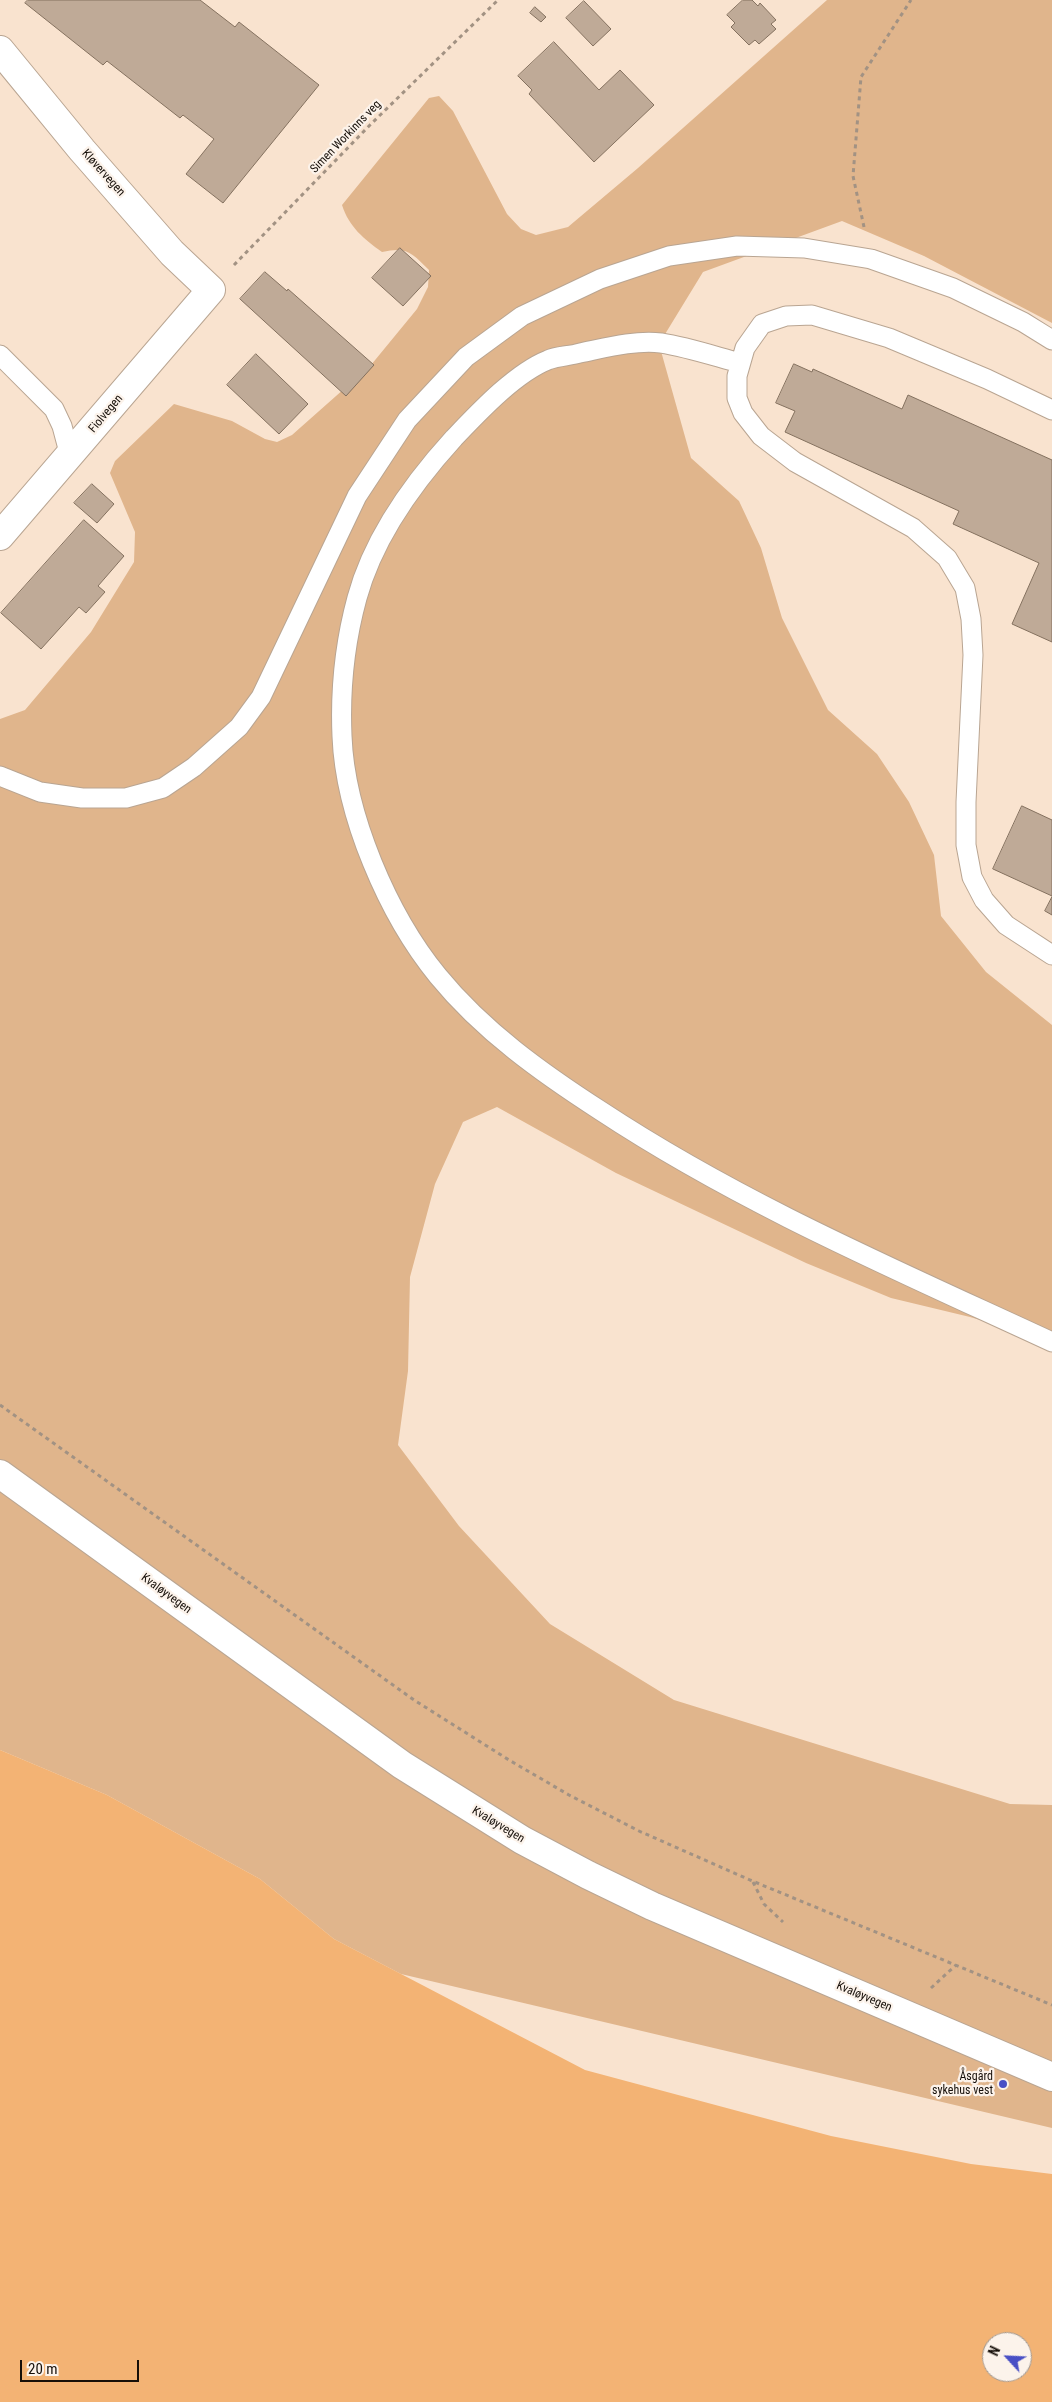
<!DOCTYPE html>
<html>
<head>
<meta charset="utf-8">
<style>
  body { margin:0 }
  #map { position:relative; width:1052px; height:2402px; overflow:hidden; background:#f9e3cf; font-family:"Roboto Condensed",sans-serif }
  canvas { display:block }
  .north { position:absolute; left:982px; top:2332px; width:50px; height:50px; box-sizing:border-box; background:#fcf3eb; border:1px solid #a09891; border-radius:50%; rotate:295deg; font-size:14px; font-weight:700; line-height:20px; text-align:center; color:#160f09 }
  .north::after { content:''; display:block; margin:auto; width:18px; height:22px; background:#494fc5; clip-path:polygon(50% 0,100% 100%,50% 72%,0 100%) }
  .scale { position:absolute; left:20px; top:2360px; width:119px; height:22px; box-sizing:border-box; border:2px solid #160f09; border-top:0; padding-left:6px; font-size:15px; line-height:18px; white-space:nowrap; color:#160f09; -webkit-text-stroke:4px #fcf3eb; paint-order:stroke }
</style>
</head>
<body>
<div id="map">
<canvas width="1052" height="2402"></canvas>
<div class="north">N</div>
<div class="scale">20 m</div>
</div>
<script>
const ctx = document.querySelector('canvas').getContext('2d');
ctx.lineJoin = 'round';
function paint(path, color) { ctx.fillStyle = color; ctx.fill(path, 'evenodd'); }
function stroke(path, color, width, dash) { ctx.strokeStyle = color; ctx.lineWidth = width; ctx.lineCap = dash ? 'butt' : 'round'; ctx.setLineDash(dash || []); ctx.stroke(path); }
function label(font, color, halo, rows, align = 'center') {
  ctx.font = font + ' "Roboto Condensed",sans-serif'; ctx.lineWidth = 4.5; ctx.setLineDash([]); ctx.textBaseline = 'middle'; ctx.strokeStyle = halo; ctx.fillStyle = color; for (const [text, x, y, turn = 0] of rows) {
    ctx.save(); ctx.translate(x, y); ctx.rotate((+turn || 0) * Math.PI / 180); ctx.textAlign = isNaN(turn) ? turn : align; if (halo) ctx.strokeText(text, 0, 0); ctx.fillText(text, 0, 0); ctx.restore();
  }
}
paint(new Path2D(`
  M827 0H1052V323L924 256 842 221 703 272 659 344 691 458 739 501 761 548 782 618 828 710 877 754 909 802 934 855 941 916 986 972 1052 1025V1341L970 1317 891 1298 806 1263 616 1173 497 1107 463 1122 435 1184 410 1277 408 1371 398 1445 459 1526 550 1624 674 1700 1010 1804 1052 1805V2128L401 1974 334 1939 260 1879 107 1795 0 1750V719L25 710 91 632 134 562 135 532 110 473 115 461 174 404 232 421 265 439 277 442 292 435 371 365 417 309 428 287 429 270C412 253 407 246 382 252 364 239 349 227 342 205L429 98 439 96 453 111 507 214 521 229 536 235 568 227 638 168Z`), '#e0b58c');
paint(new Path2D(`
  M0 1750 107 1795 260 1879 334 1939 585 2070 831 2136 971 2164 1052 2174V2402H0ZM992 2342H1022V2372H992Z`), '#f3b374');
const building = new Path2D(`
  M28 0H200L235 27 239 22 319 85 223 203 186 174 214 139 183 115 180 118 107 61 103 65 25 3Z
  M743 0H752L758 6 760 3 776 20 771 24 776 29 759 44 755 40 749 45 731 27 735 23 727 15Z
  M584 1 611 29 593 46 566 18Z
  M535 7 546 17 541 22 530 13Z
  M554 42 599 90 620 70 654 105 594 162 529 94 532 90 518 76Z
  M400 248 431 276 403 306 372 278Z
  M265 272 287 291 288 289 374 365 346 396 240 299Z
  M256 354 308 404 279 434 227 385Z
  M794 364 812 372 813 369 902 409 908 395 1052 460V642L1012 624 1039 563 953 524 959 511 785 432 795 411 776 403Z
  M92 484 114 504 97 523 74 503Z
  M84 520 124 556 98 586 105 592 86 613 79 607 41 649 1 613Z
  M1022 806 1052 820V896L993 869Z
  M1052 897V915L1045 911Z`);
paint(building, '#bfaa97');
stroke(building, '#84715f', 1);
const service = new Path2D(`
  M0 355 54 409 62 426 70 456
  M740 363C714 356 687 347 661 343 634 340 605 348 580 353 570 356 557 356 548 360 515 373 478 413 454 438 413 483 373 539 357 598 345 642 340 690 342 736 345 815 388 915 438 976 483 1031 542 1073 601 1111 742 1204 899 1271 1052 1342
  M1052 410 987 379 889 338 812 315 786 316 762 324 745 348 737 376V398L743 413 761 436 795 462 913 528 947 558 965 588 971 619 973 655 966 802V845L972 877 984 900 1006 925 1052 955
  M0 776 40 792 82 798H126L163 788 194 767 239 727 261 697 357 496 407 420 466 357 522 316 600 279 669 256 737 246 804 248 871 259 953 288 1023 322 1052 340`);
const minor = new Path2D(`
  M0 50 82 150 172 253 211 290 0 536`);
const tertiary = new Path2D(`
  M0 1474 402 1765 522 1840 588 1875 652 1906 1052 2077`);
stroke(service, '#b9a592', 21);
stroke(minor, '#b9a592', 30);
stroke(tertiary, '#b9a592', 30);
stroke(new Path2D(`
  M864 227 853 176 861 77 911 0
  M234 265 370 125 498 0
  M0 1405 414 1700 509 1760 569 1795 639 1831 750 1880 1052 2005
  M753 1882 764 1904 783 1922
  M931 1988 956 1965`), '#a29283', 3, [4, 4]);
stroke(service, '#fff', 19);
stroke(minor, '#fff', 28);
stroke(tertiary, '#fff', 28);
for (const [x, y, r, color] of [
  [1003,2084,5,"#494fc5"]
]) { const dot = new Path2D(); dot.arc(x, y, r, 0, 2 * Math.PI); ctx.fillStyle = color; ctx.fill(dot); stroke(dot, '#fcf3eb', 2); }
label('12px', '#160f09', '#fcf3eb', [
  ["Simen Workinns veg",346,137,-46],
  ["Kløvervegen",103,173,48],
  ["Fiolvegen",106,414,-50],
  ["Kvaløyvegen",166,1594,36],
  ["Kvaløyvegen",498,1825,31],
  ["Kvaløyvegen",864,1997,23]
]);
label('12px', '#160f09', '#fcf3eb', [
  ["Åsgård",993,2077],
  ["sykehus vest",993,2091]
], 'right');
</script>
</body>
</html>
